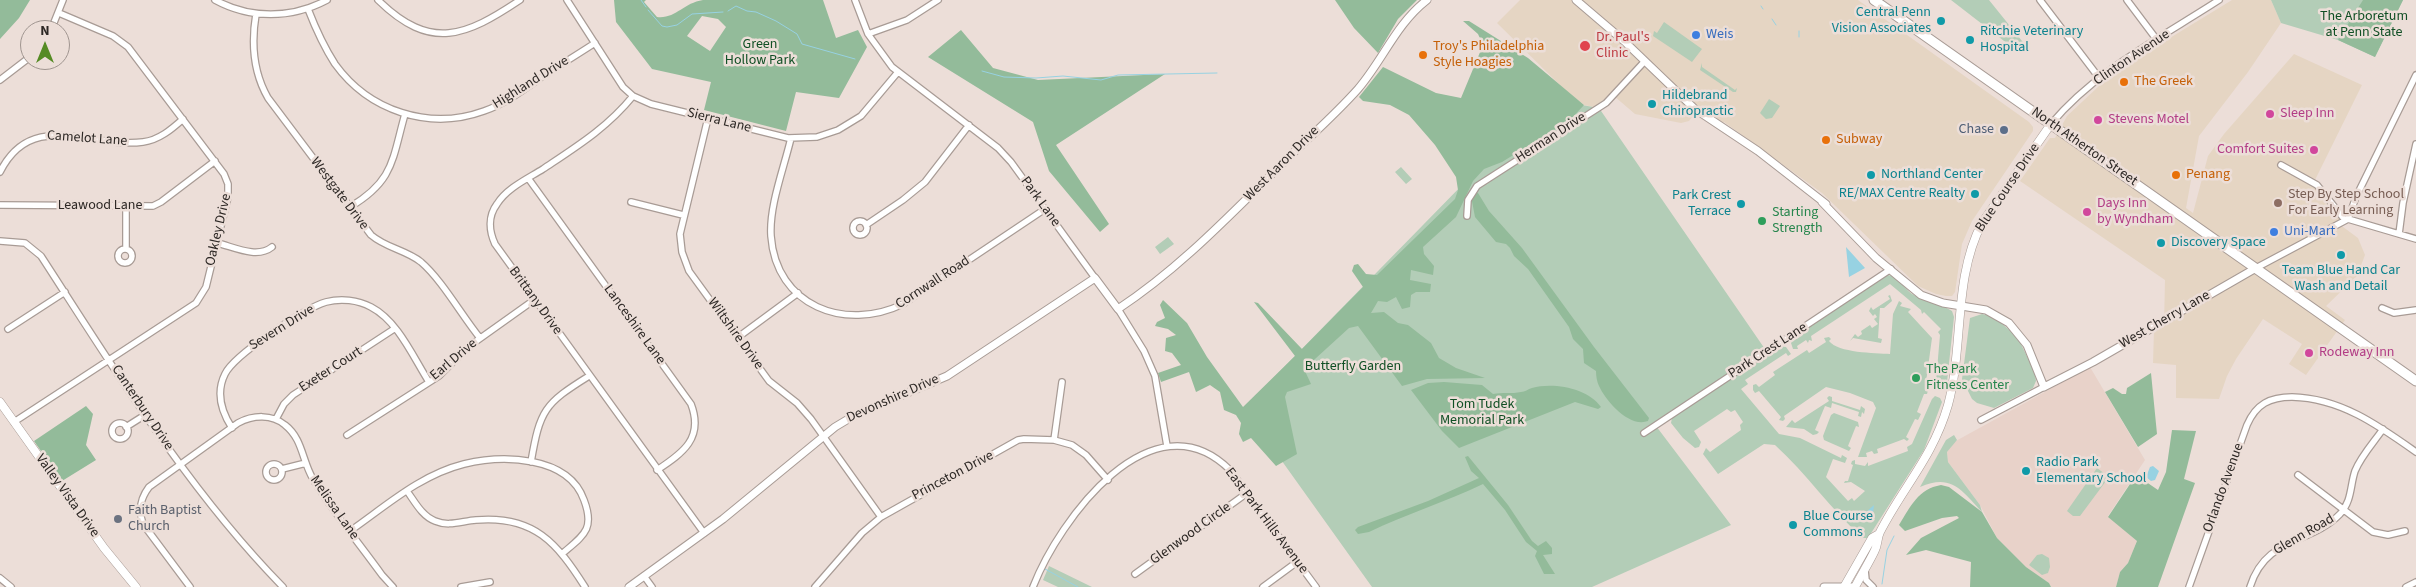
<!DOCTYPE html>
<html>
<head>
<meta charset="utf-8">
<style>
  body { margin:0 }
  #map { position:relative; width:2416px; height:587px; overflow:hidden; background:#ecded8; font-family:"Source Sans 3",sans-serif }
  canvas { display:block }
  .north { position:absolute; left:20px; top:20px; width:50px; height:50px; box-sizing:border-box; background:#ecded8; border:1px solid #a09590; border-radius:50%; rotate:0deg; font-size:14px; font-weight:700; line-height:20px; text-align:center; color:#2d2825 }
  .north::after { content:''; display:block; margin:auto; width:18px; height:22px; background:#558b24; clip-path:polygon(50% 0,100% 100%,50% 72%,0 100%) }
</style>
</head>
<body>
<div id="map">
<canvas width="2416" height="587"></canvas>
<div class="north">N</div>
</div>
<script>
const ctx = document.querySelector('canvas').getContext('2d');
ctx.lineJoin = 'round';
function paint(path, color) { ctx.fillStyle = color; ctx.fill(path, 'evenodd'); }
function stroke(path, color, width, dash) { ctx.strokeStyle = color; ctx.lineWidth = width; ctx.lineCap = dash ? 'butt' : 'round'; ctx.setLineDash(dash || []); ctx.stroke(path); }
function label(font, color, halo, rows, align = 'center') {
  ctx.font = font + ' "Source Sans 3",sans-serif'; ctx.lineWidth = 5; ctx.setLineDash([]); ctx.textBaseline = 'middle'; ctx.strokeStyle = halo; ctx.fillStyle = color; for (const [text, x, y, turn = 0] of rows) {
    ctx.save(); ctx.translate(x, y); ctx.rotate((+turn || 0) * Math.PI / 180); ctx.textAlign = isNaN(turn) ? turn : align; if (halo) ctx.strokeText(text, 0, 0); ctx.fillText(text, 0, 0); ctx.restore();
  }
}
paint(new Path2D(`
  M1520 0H1858L2029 122 2033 127V131L1972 221 1962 244 1955 292 1952 296H1946L1936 294 1918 286 1822 193 1724 122 1717 129 1695 113 1689 121 1681 123 1635 114 1614 96 1599 108 1584 105 1564 89 1497 23Z
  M2232 0H2271L2281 23 2248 72 2199 136 2186 208 2193 213 2208 156 2224 134 2294 54 2362 85 2314 182 2348 219 2339 224 2358 238 2365 255 2357 276 2326 306 2345 320 2306 375 2289 364 2302 344 2263 319 2236 359 2227 376 2219 399 2176 398V365L2153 363 2154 330 2164 325 2165 280 2020 181 2050 138H2055L2067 116 2099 86 2160 44Z`), '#e5d5c3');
paint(new Path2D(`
  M2090 367 2145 460 2108 516 2137 541 2128 563 2120 572 2116 587H2051L2049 583 2026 567 1997 538 1980 505 1948 462 1947 452 1954 442Z`), '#e8d2c9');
paint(new Path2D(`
  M1951 0H1989L2026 46 2017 51Z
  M2271 0H2403L2375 57 2338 40 2281 23Z
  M1664 22 1702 49 1692 62 1653 36 1654 31 1657 33Z
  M1702 63V67L1735 90 1737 88 1736 92H1733L1700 70Z
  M1769 99 1780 106 1772 118 1766 119 1760 113Z
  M1576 104 1599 108 1767 352 1656 426 1731 525 1592 587H1372L1244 408 1468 179Z
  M1401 167 1412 179 1406 184 1395 172Z
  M1168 237 1174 244 1160 254 1155 247Z
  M1887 275C1897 275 1904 288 1912 294 1925 302 1939 303 1952 311L1954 317 1947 382 1942 386 1937 385 1936 381 1940 335 1938 332 1941 329 1924 312 1922 314 1921 310 1890 284 1811 336 1812 341 1809 340 1808 343 1806 340 1797 346 1798 349H1793L1791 343 1793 338Z
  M1890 295 1892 301 1884 308H1880L1878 338 1882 339 1881 343 1853 338 1850 341 1855 334 1858 337 1862 334 1861 331 1870 325 1872 328 1878 324 1874 319 1877 317 1875 314 1873 316 1869 311 1871 307 1873 310 1890 299 1888 296Z
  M1899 301 1902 303 1900 306 1911 309 1908 312 1932 338 1926 382 1930 383 1927 394H1924L1917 412 1921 414 1918 420 1915 419 1906 437 1909 439 1907 441 1904 439 1877 449 1878 453 1874 454 1872 451 1866 453 1867 457H1858L1876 408 1873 402 1850 393 1826 387 1784 416 1785 419 1783 421 1779 420 1781 417 1759 391 1755 393 1753 390V385L1756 384 1759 387 1775 375 1773 372 1807 350 1809 353 1826 342 1824 338 1829 337 1831 339 1829 341C1838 353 1875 353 1890 354L1893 314Z
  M1982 314 1994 317 2013 333 2020 342 2035 373 2036 381 2033 388 1994 408 1977 403 1972 399 1962 379 1970 318Z
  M1781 346 1786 347 1791 354 1788 356 1786 353 1745 380 1748 384 1741 389 1779 434 1800 438 1841 458 1842 455 1847 458 1845 463 1833 459 1826 477 1848 501 1852 498 1854 501 1865 491 1851 482 1844 483 1845 481H1848L1853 465 1851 464 1852 461 1855 460V464L1865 466 1868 462V466L1908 451 1907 447 1912 444 1932 399 1935 396 1940 398 1942 402 1924 450 1868 538H1863C1831 510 1807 474 1775 445L1764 444 1718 474 1703 454 1706 448 1710 452 1741 430 1740 425 1743 422 1735 410 1731 412 1727 409 1694 431 1701 442 1699 447 1695 448 1683 438 1671 423 1672 418Z
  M1829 396 1832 397V401L1860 410 1861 406 1865 409 1864 414 1862 412 1861 417 1858 416 1859 412 1832 403 1831 408 1825 406 1815 430 1819 432 1817 434 1813 435 1804 429 1786 427 1792 420 1795 423 1829 401 1827 398Z
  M1834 413 1858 422 1859 427 1856 426 1848 446 1851 448 1849 451 1824 440 1823 436 1831 415Z
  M1954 435 1957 440 1947 452 1948 462 1980 505 1982 512C1962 491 1952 473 1920 487L1946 440Z
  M2097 468 2109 477 2080 516H2073L2067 511Z
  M2042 554 2049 558 2050 567 2048 573 2042 575 2029 565 2037 555Z
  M1049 566 1092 587H1058L1043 580Z`), '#b3cdb7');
paint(new Path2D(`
  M0 0H30L19 18 0 39Z
  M614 0H646L644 2 657 17C676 19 683 3 703 0H823L836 38 858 30 867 47 839 98 796 92 786 131 704 110 711 82 652 69 616 22ZM702 16 718 19 726 27 710 51 687 36Z
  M1335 0H1417L1398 19 1378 53 1354 28Z
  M2363 0H2403L2375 57 2338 40Z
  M1463 21H1469L1528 58 1584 105 1570 120 1502 162 1484 169 1473 181 1456 217 1423 247 1424 254 1434 266 1433 275 1411 270 1410 280 1431 284 1430 292H1416L1411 295 1410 307 1402 309 1396 297 1387 302 1378 301 1371 313 1384 312 1398 323 1408 325 1431 343 1439 358 1456 368 1485 378 1427 379 1402 386 1358 326 1349 328 1304 369 1311 384 1287 392 1285 397 1297 454 1276 466 1251 438 1243 442 1239 434 1241 423 1236 415 1224 410 1220 392 1210 385 1196 392 1189 372 1161 382 1158 373 1181 365 1172 353 1165 351 1166 338 1176 335 1168 329 1155 326 1157 322 1165 318 1160 305 1163 300 1187 323 1207 357 1243 407 1295 356 1254 302 1258 303 1302 349 1363 287 1352 271 1354 265 1358 264 1366 274 1377 275 1455 199 1458 190 1456 177 1435 145 1409 115 1390 105 1363 101 1359 97 1383 67 1436 93 1461 98 1483 45 1478 34Z
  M961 30 993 68 1038 80 1165 74 1056 145 1109 224 1100 232 1049 171 1033 122 928 57Z
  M1474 192 1478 193 1489 211 1522 248 1594 347 1649 418 1648 421C1629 428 1606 401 1599 386 1597 382 1596 376 1596 371L1584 363 1583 349 1573 339 1569 327 1528 269 1514 256 1510 248 1506 244 1496 242 1475 217 1471 196Z
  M2151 373 2157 434 2138 447 2105 392 2113 388 2122 394H2126L2127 388Z
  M1444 382 1482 385 1493 394C1502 392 1512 394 1521 392 1525 392 1528 389 1532 388 1553 382 1588 388 1601 407L1598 409 1575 402 1459 448 1442 431 1411 390 1428 383Z
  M86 406 93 414 86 445 96 460 62 481 34 441Z
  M2172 430 2196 431 2184 479 2195 483 2158 587H2116L2120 572 2128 563 2137 541 2108 517 2136 475 2158 490 2166 472Z
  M1468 456 1508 505 1532 541 1538 546 1546 541 1552 548V554L1543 555 1555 574H1544L1535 556 1537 551 1526 542 1505 510 1483 484C1446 502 1406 514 1369 532L1358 534 1355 530 1358 527 1428 501 1479 478 1471 471 1465 457Z
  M1941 485 1949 487 1982 512 1997 538 2026 567 2049 583 2051 587H1970L1971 562 1926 550 1906 555 1921 538 1959 518 1957 516 1942 518 1905 531 1899 525C1911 506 1918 489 1941 485Z`), '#93bb9a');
paint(new Path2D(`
  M1846 247 1865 268 1849 277Z
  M2153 466 2159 471 2155 480 2151 481 2146 477 2150 467Z
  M1874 505 1873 514 1865 522 1858 519Z`), '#97d2e2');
stroke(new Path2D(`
  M641 0 646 7
  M1761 6 1763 9
  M648 10 662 26 667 27 677 25 692 14 723 12
  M728 11 736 6 747 11 756 12 776 21 797 34 802 44 855 59
  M1772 19 1776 25
  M1799 31V37
  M982 71 1004 77 1036 78 1063 76 1101 80 1118 75 1217 73
  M1045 569 1078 587
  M1882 584 1887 550 1894 536`), '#97d2e2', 1);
const minor = new Path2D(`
  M215 0C250 19 291 19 327 0
  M378 0C431 52 466 36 520 0
  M567 0 623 87 633 96 651 104 788 138 817 137 838 130 861 116 898 72
  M855 0 868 34 892 67 998 148 1011 162 1095 278
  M2040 0 2100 79
  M2127 0 2157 40
  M308 9C315 27 324 47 335 64 369 111 429 131 484 111 507 103 526 88 546 74 562 64 578 54 595 43
  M256 14C251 44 253 72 268 98L371 235C386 248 406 250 421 262 442 280 462 316 480 338
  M51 30 63 0
  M868 34 907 20 938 0
  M0 80 30 57
  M633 96C607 128 576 147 543 169 527 179 507 188 497 204 488 216 489 231 495 244L704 533
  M708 118 680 234 682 252 689 271 769 381 797 403 811 419 881 517
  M2051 124C2095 71 2162 37 2219 0
  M791 138C784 168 769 206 771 236 776 306 845 332 903 304L1045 209
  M2281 165 2317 185 2345 220
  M0 172C32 108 91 149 143 142 159 140 172 129 183 119
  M528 178 691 404C704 438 683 453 657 470
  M631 202 683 215
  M0 205 153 206 161 202 215 161
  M350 207C394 181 392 160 405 114
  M1467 216 1468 200 1477 186 1606 103 1644 62
  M2348 219 2356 197 2416 75
  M2348 219 2416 239
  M853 228a7 7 0 1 1 14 0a7 7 0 1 1-14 0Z
  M866 225 903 200 925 182 969 125
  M2399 234 2403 203 2416 144
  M0 241 25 243 41 256C115 370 187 489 283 587
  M217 243C234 247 257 259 272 247
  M126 249V207
  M118 256a7 7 0 1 1 14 0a7 7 0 1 1-14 0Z
  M2256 268 2348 219
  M2382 308 2394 313 2416 310
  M1118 309 1144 351 1155 376 1167 446
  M8 329 65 292
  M737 338 798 293
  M276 419 284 404 293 395 394 329
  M1981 420 2044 387
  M14 422 196 303 206 287 228 197V184L224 174 128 47 113 36 59 13
  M112 431a8 8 0 1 1 16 0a8 8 0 1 1-16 0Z
  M126 427 145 415
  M232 428C221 411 216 392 225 374 234 355 305 308 326 302 341 298 358 300 371 307 398 321 413 357 429 382
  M1644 433 1891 269
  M347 435 439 376 468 347 534 300
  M1054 440 1062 382
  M531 462C540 410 544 404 589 376
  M266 472a8 8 0 1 1 16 0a8 8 0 1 1-16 0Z
  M282 469 306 463
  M2298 475 2373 532 2388 535 2405 531
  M407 491C415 502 422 516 435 521 449 527 462 521 476 520 534 515 557 543 585 587
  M350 531C386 506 420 475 464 464 502 455 568 455 584 500 595 529 584 535 563 553
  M1865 570 1866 580 1873 587
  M1135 574 1247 493
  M644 576 652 587
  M0 578 11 587
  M190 587 143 524C138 510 140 499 149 487L238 423C253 415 272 414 285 425 303 439 302 461 313 479 333 512 359 543 382 575L393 587
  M461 587 490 582
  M815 587 862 533 881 517 1018 440 1024 439 1054 440 1072 445 1086 455 1108 480
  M1033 587C1059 520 1152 393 1230 470L1316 587
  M1263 587 1297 562
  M2189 587 2247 425C2256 404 2270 397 2292 397 2340 398 2378 425 2416 452
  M2250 587C2266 536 2310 545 2340 514 2352 501 2350 486 2355 471 2361 456 2374 442 2383 429
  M2406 587 2416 582`);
const tertiary = new Path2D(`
  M1576 0 1624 41 1698 112
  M1695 109 1758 151 1826 204
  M1822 202 1876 258 1921 295 1943 303 1986 310 2009 323 2027 345 2044 387 2093 362 2256 268
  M629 587 723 519 835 427 855 415 947 376 1095 278 1118 309C1179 269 1230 215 1282 164 1307 139 1334 116 1358 89 1383 60 1396 24 1427 0
  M1824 587H1855`);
const secondary = new Path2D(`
  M0 402 104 548 136 587
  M1844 587 1872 538 1879 534
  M1855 587C1861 575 1869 563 1875 550 1878 544 1877 538 1880 532 1903 487 1933 457 1948 405 1964 346 1953 278 1982 223L2051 124`);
const primary = new Path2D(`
  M1874 0 2416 381`);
stroke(minor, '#a89b95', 8);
stroke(tertiary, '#a89b95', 9);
stroke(secondary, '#a89b95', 9);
stroke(primary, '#a89b95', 11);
stroke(minor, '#fff', 5.5);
stroke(tertiary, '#fff', 7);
stroke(secondary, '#fff', 8);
stroke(primary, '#fff', 9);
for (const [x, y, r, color] of [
  [1941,21,5,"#0f9aa8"],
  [1696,35,5,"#3f7fe0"],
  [1970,40,5,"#0f9aa8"],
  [1585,46,6,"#e0444e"],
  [1423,55,5,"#e8710a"],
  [2124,82,5,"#e8710a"],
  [1652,104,5,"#0f9aa8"],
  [2270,114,5,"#d1479c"],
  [2098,120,5,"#d1479c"],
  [2004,130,5,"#5c6f8a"],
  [1826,140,5,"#e8710a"],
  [2314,150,5,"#d1479c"],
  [1871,175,5,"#0f9aa8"],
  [2176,175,5,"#e8710a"],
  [1975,194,5,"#0f9aa8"],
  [2278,203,5,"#8d6e63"],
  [1741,204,5,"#0f9aa8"],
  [2087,212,5,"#d1479c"],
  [1762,221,5,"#2e9e5b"],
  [2274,232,5,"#3f7fe0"],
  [2161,243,5,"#0f9aa8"],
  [2341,255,5,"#0f9aa8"],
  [2309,353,5,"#d1479c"],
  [1916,378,5,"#2e9e5b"],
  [2026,471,5,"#0f9aa8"],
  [118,519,5,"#6b7280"],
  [1793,525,5,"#0f9aa8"]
]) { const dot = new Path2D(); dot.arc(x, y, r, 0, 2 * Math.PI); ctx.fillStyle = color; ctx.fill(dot); stroke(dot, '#ecded8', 2); }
label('14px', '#0d838f', '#ecded8', [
  ["Central Penn",1931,13,"right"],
  ["Vision Associates",1931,29,"right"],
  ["Ritchie Veterinary",1980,32],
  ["Hospital",1980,48],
  ["Hildebrand",1662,96],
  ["Chiropractic",1662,112],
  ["Northland Center",1881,175],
  ["RE/MAX Centre Realty",1965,194,"right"],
  ["Park Crest",1731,196,"right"],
  ["Terrace",1731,212,"right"],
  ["Discovery Space",2171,243],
  ["Team Blue Hand Car",2341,271,"center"],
  ["Wash and Detail",2341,287,"center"],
  ["Radio Park",2036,463],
  ["Elementary School",2036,479],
  ["Blue Course",1803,517],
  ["Commons",1803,533]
], 'left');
label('14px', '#104f24', '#ecded8', [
  ["The Arboretum",2364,17],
  ["at Penn State",2364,33],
  ["Green",760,45],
  ["Hollow Park",760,61],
  ["Butterfly Garden",1353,367],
  ["Tom Tudek",1482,405],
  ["Memorial Park",1482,421]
]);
label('14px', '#366cbe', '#ecded8', [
  ["Weis",1706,35],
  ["Uni-Mart",2284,232]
], 'left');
label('14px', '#be3a42', '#ecded8', [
  ["Dr. Paul's",1596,38],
  ["Clinic",1596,54]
], 'left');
label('14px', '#c56008', '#ecded8', [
  ["Troy's Philadelphia",1433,47],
  ["Style Hoagies",1433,63],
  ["The Greek",2134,82],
  ["Subway",1836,140],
  ["Penang",2186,175]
], 'left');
label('14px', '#2d2825', '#ecded8', [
  ["Clinton Avenue",2132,58,-34],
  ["Highland Drive",531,83,-32],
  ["Sierra Lane",719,121,14],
  ["Herman Drive",1551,138,-33],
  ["Camelot Lane",87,139,4],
  ["North Atherton Street",2084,147,35],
  ["West Aaron Drive",1282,164,-45],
  ["Blue Course Drive",2008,188,-56],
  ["Westgate Drive",339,194,53],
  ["Park Lane",1040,202,54],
  ["Leawood Lane",100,206],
  ["Oakley Drive",219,230,-77],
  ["Cornwall Road",933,283,-33],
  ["Brittany Drive",535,301,54],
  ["West Cherry Lane",2165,320,-30],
  ["Lanceshire Lane",634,325,54],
  ["Severn Drive",282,328,-32],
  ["Wiltshire Drive",735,334,54],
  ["Park Crest Lane",1768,351,-33],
  ["Earl Drive",454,360,-40],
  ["Exeter Court",331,370,-33],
  ["Devonshire Drive",893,399,-24],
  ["Canterbury Drive",142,408,56],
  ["Princeton Drive",953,476,-28],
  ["Orlando Avenue",2224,488,-70],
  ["Valley Vista Drive",67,496,54],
  ["Melissa Lane",334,508,55],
  ["East Park Hills Avenue",1266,521,53],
  ["Glenwood Circle",1191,534,-36],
  ["Glenn Road",2304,535,-30]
]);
label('14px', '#b23c85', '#ecded8', [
  ["Sleep Inn",2280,114],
  ["Stevens Motel",2108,120],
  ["Comfort Suites",2304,150,"right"],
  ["Days Inn",2097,204],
  ["by Wyndham",2097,220],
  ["Rodeway Inn",2319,353]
], 'left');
label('14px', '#4e5e75', '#ecded8', [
  ["Chase",1994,130]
], 'right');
label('14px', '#785e54', '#ecded8', [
  ["Step By Step School",2288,195],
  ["For Early Learning",2288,211]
], 'left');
label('14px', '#27864d', '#ecded8', [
  ["Starting",1772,213],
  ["Strength",1772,229],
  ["The Park",1926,370],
  ["Fitness Center",1926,386]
], 'left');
label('14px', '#5b616d', '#ecded8', [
  ["Faith Baptist",128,511],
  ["Church",128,527]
], 'left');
</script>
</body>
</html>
